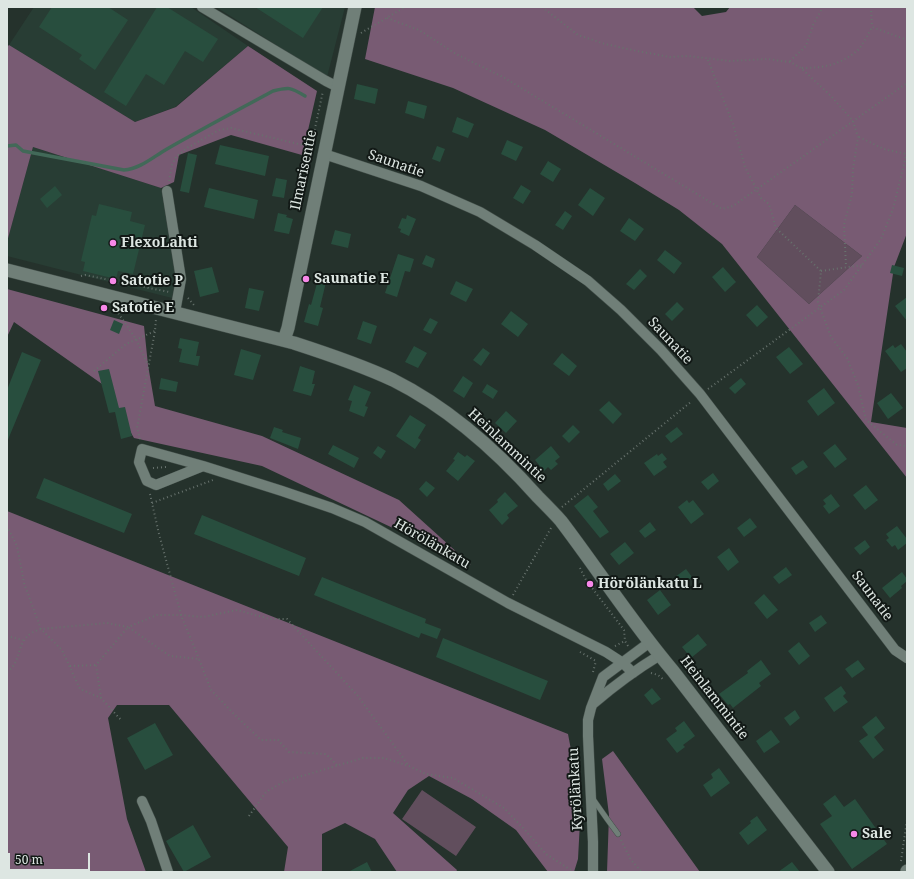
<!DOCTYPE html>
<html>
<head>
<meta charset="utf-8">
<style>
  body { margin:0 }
  #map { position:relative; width:914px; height:879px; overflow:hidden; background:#25322c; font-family:"Noto Serif",serif }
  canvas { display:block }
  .frame { position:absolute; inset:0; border:8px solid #dde6e2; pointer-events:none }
  .scale { position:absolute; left:8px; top:853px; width:82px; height:18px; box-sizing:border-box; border:2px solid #dde6e2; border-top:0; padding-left:5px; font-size:12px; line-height:14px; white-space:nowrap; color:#dde6e2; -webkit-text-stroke:3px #121916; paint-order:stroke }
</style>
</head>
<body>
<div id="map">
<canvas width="914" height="879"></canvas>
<div class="frame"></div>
<div class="scale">50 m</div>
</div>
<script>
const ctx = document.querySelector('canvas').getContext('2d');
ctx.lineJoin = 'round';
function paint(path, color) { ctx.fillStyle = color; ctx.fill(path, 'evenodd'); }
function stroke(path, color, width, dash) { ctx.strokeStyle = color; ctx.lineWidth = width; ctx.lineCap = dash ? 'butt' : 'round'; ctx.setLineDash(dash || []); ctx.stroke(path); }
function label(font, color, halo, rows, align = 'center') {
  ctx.font = font + ' "Noto Serif",serif'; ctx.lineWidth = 4; ctx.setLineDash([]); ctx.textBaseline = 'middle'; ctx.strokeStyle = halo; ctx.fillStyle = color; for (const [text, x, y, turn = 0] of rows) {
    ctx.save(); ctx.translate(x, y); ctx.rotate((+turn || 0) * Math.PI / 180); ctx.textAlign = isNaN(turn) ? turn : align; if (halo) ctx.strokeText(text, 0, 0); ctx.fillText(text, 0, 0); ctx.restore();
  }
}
paint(new Path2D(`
  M34 7H191L248 46 175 107 135 122 9 45Z
  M216 7H345L327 77Z
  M33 147 161 188 176 280 172 298 7 256V242Z`), '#283d34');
paint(new Path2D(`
  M795 205 862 256 809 304 757 257Z
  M422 790 476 827 456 856 402 819Z`), '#614e5d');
paint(new Path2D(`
  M375 7H693L702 16 726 12 730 7H907V233L894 267 871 422 907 428V478L722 244 679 210 635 183 545 130 453 88 365 59ZM795 205 862 256 809 304 757 257Z
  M9 45 135 122 176 107 248 46 317 91 306 139 309 157 231 135 179 155 174 182 161 188 33 147 7 242V47Z
  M7 289 144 326 148 365 155 406 262 436 399 500 471 565 262 466 134 438 102 384 14 322 7 337Z
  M7 511 568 734 581 803 578 859 574 872H548L516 830 472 799 429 776 408 790 393 813 457 870 456 872H397L375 839 345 823 322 834V872H284L288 847 169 705H117L108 718 127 819 146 872H7Z
  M613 751 700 872H607L609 815 602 759Z`), '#785b73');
stroke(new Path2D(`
  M7 146 16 145 23 151 124 170C140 169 153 157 167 149 202 129 238 110 273 91 289 87 290 87 305 96`), '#426958', 3.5);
paint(new Path2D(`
  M52 7H108L128 20 95 70 79 59 82 55 39 27Z
  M157 7H167L218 39 203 62 185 51 164 85 146 74 126 106 104 92Z
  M255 7H323L303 38Z
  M357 84 378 89 375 104 354 99Z
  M408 101 427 106 424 119 405 113Z
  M457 117 474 124 468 138 452 132Z
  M507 140 523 147 516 161 501 154Z
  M220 145 269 156 265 176 215 164Z
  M437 146 445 149 440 162 432 159Z
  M188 153 197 155 189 193 180 191Z
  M548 161 561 169 553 182 540 174Z
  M276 178 287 180 284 198 272 196Z
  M521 185 531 191 523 204 513 198Z
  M55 186 62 195 47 208 40 199Z
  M209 188 258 200 254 219 204 207Z
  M590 188 605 198 593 216 578 205Z
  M99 204 132 212 130 221 145 225 133 274 118 271 116 279 83 271 85 262 81 261 92 215 96 216Z
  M565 211 572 216 563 230 555 225Z
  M278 213 287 215 286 217 293 219 289 234 274 231Z
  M407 215 416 219 409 236 400 232 401 229 398 228 402 218 406 219Z
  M629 218 644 229 635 241 620 231Z
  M335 230 351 234 348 248 331 244Z
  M665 250 682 263 674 274 657 260Z
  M398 254 414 259 410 272 405 271 397 297 385 293Z
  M426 255 435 259 432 268 422 264Z
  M892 265 904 268 902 276 890 273Z
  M212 267 219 292 200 297 194 271Z
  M723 267 736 282 725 292 712 277Z
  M640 269 647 276 634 290 626 284Z
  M319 276 327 278 320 307 323 308 318 326 304 322 309 304 311 305Z
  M456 281 473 289 466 302 450 294Z
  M249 288 264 291 259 311 245 308Z
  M907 297V321L895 306Z
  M677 302 684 309 672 321 665 314Z
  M757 305 768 317 757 327 746 315Z
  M511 311 528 324 518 337 501 324Z
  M430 318 438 322 431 334 423 330Z
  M114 320 123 324 119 334 110 330Z
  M363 321 377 326 371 344 357 339Z
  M180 338 199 342 196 356H200L198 366 179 362 182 349 178 348Z
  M901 344 907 352V368L901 372 885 351 893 345 895 348Z
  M414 346 427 353 418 368 405 362Z
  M789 347 803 364 790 374 776 357Z
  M483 348 490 353 481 366 473 360Z
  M241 349 261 355 253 380 234 375Z
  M22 352 41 360 7 442V390Z
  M562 353 577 366 569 376 553 364Z
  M300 366 315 371 312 384H315L311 396 293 391Z
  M109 369 119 408 125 407 132 436 121 439 115 412 109 413 98 371Z
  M463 376 473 383 464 398 453 391Z
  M161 378 178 382 176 392 159 389Z
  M741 378 746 384 735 394 729 388Z
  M487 384 498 391 493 399 482 392Z
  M354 385 371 392 365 406 368 407 364 417 349 411 352 401 348 400Z
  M824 388 835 403 818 416 807 401Z
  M891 393 903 408 888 419 877 403Z
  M609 401 622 414 613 424 599 410Z
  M506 411 517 421 506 433 495 423Z
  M410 415 426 425 418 438 421 440 415 449 396 436Z
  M573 425 580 432 569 443 562 436Z
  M274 427 283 430 282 432 301 438 298 449 270 438Z
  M677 427 683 434 671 443 665 436Z
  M835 444 847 459 835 468 823 453Z
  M333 445 359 458 354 468 328 454Z
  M378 446 386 451 381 459 373 453Z
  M551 446 560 457 555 461 558 464 551 470 548 467 544 471 535 460Z
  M458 452 465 457 467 455 475 461 458 481 446 471 455 460 453 459Z
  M662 453 667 459 663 462 667 467 654 476 644 463 657 454 658 456Z
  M803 460 808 467 796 475 791 468Z
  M713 473 719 481 708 490 701 482Z
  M615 474 621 481 608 491 603 484Z
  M44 478 132 514 124 533 36 498Z
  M426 481 435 488 427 497 419 489Z
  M866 485 878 500 865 510 853 495Z
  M505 492 518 506 507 515 509 518 502 525 489 510 498 502 497 500Z
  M831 494 840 506 829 514 823 506 826 504 823 500Z
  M588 495 598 507 593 511 609 532 600 538 574 506Z
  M687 500 689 503 693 500 704 514 691 524 678 507Z
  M202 515 306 558 299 576 194 534Z
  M750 518 757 527 744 537 737 528Z
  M650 522 656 530 645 538 639 531Z
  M897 526 907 539V543L898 550 895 545 892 547 886 540 889 538 886 534Z
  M865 540 870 547 860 555 854 548Z
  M625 542 634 553 619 565 610 554Z
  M729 548 739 562 728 571 717 557Z
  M786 567 792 575 779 584 773 577Z
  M686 569 692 577 682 585 675 577Z
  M902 572 907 579V581L901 586 902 588 890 598 882 588Z
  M322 577 426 619 425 623 441 629 437 639 421 633 419 638 314 595Z
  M660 590 671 605 658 615 647 600Z
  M764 594 778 610 767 619 754 603Z
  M821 615 827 623 815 632 809 623Z
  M698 634 707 645 691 658 682 647Z
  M443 638 548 681 540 700 436 657Z
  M799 642 810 656 799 665 788 651Z
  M761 660 771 674 759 683 761 686 733 708 730 704 728 705 719 694 748 673 747 671Z
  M858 660 865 669 852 678 845 669Z
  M841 686 846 693 843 696 848 702 834 712 824 698Z
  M652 688 661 699 652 705 644 695Z
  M795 710 800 718 790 726 784 718Z
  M876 716 885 728 874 737 884 750 873 759 859 741 868 735 862 727Z
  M684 721 695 736 683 745 685 747 677 753 666 739 677 731 675 728Z
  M155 723 173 755 145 770 127 738Z
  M771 730 780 742 764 753 756 741Z
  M719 768 730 783 711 797 703 785 713 778 711 774Z
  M835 795 844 807 855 799 887 844 852 869 820 824 832 816 823 804Z
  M757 816 767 830 748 845 739 833 751 823 750 821Z
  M193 825 211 857 184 872 166 841Z
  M367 862 372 872H348Z
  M792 862 800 872H778Z`), '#284e3e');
const service = new Path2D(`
  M593 799 607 819 618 834`);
const minor = new Path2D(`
  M202 7 326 81 338 87
  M324 154 421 186 480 212 535 245 588 281 621 310 661 350 700 394 895 650 907 658
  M167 191 181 279 175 312
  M203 466 156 485 147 481 139 462 142 449 203 466 282 491 332 508 365 522 508 603 606 652 623 663 633 673
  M594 703C615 685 637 669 660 655
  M142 801 151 821 168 872
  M593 872V842L588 736V720L591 708 603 677 650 642`);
const tertiary = new Path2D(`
  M7 270 294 343C328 354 361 365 393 380 449 408 497 451 538 497 546 505 554 513 561 521 599 571 633 624 673 671L828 872
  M284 340 288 328 355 7
  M907 872V871`);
stroke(service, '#434f4a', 6);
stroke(minor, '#434f4a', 11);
stroke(tertiary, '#434f4a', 14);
stroke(new Path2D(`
  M542 7 578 35 605 44 637 51 670 57 688 56 730 61 768 59 790 62 801 68 831 96 853 121 858 137 853 169 852 194 844 225 846 266
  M871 7 872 27
  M387 18 419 30 456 54 503 77 722 209 733 206 907 83
  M361 33 405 7
  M708 60 733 124 745 167 761 198 769 204 776 228 821 271 818 302 831 337 847 358 858 385 866 420 897 445 907 446
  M790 61 806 46 813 25 823 7
  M802 68C824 68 839 65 857 51 863 45 868 34 872 27L907 40
  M859 137 884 149 906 154
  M169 181 172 165 176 157 187 148 219 130 231 128 311 147 323 91
  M821 271 862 265
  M81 276 85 275 169 292
  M188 298 194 305
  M116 310 136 339 148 365
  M94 371 126 344 155 331
  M708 389 844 290 881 239 893 209 907 152
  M140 439 137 428 155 331 156 319
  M153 468 166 467
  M150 494 159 534 181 615 199 659
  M152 503 213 480
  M562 507 692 401
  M7 526 17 546 24 583 41 629 62 650 80 689 101 698 122 721
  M580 568 586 580 624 630 625 641 628 646
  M513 595 551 528
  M7 636 23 640
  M615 646 625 641
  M580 652 596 661
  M70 666 96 665
  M7 672C25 659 13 637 41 629L107 623 128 627 157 615H181L203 617 237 610 270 619H287L358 696 409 766
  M593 672 596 661
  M651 673 658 675 664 680
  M101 698 96 665 128 627 170 656 199 659 211 690 233 713 261 740H278L289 752 326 754 338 766
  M249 816 266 792 285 781 363 758H384L409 766 426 774 453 778 504 808 525 830 546 854 574 872
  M621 840 631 860 642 872
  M901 861 907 820`), '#67726d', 2, [1, 3]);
stroke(service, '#707f78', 5);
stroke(minor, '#707f78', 10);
stroke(tertiary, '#707f78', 13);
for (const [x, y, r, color] of [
  [113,243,4,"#f888e9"],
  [306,279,4,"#f888e9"],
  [113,281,4,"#f888e9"],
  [104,308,4,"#f888e9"],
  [590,584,4,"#f888e9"],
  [854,834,4,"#f888e9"]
]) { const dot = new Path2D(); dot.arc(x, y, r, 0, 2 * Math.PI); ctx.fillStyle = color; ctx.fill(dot); stroke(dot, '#121916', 1.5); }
label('14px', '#dde6e2', '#121916', [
  ["Saunatie",396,164,19],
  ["Ilmarisentie",304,170,-78],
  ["Saunatie",670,341,47],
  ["Heinlammintie",507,446,43],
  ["Hörölänkatu",432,544,30],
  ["Saunatie",872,596,53],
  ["Heinlammintie",714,698,52],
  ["Kyrölänkatu",576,789,-93]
]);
label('bold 14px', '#dde6e2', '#121916', [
  ["FlexoLahti",121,243],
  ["Saunatie E",314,279],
  ["Satotie P",121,281],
  ["Satotie E",112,308],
  ["Hörölänkatu L",598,584],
  ["Sale",862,834]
], 'left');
</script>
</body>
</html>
